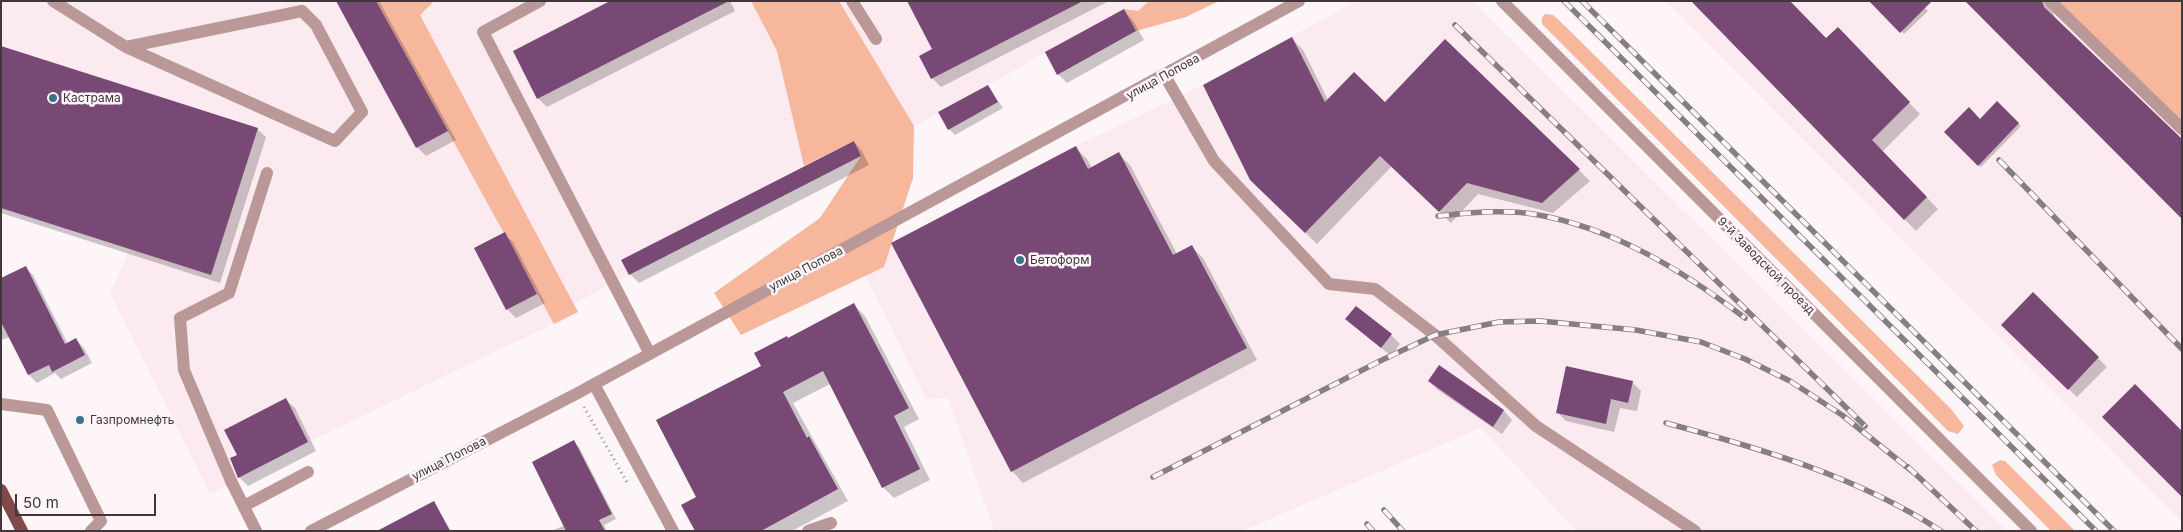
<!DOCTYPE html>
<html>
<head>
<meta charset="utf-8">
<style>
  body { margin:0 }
  #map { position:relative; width:2183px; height:532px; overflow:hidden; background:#fdf5f8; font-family:Inter,sans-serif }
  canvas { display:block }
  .frame { position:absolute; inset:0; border:2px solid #3f373a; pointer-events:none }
  .scale { position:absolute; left:15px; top:494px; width:141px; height:22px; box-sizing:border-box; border:2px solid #3f373a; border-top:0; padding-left:6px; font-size:15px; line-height:18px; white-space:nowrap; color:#3f373a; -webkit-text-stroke:4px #fdf5f8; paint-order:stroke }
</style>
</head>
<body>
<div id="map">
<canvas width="2183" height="532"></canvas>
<div class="frame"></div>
<div class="scale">50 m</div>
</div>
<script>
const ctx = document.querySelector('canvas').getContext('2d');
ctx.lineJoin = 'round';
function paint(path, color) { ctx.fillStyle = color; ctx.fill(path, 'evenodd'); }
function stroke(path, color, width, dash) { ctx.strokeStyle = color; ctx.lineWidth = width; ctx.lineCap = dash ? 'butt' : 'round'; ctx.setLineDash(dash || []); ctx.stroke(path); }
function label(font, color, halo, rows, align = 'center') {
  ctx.font = font + ' Inter,sans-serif'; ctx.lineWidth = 5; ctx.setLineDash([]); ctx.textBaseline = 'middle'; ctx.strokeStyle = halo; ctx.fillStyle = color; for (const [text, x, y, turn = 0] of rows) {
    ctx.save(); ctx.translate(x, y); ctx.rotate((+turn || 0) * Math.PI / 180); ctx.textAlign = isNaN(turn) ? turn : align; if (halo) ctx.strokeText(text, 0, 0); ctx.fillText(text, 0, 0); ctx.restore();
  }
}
paint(new Path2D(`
  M1 1H1149L1138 11 1124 9 861 156 854 141 621 260 629 275 574 304 578 312 308 442 210 494 110 293 130 249 1 208Z
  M1356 1H1472L2007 531H1576L1481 428 1242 531H994L948 398 926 399 858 260 1076 146 1203 85Z
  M1666 1H2045L2182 139V522Z`), '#fceaf1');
paint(new Path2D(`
  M376 1H434L420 15 578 312 554 324Z
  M751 1H839L914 126 913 178 884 267 741 335 714 293 820 218 861 156 854 141 804 166 777 51Z
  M1149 1H1219L1186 17 1136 31 1124 9 1138 11Z
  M2045 1H2182V137Z
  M1545 14 1553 15 1564 25 1951 409 1964 426 1958 434 1948 431 1542 24V18Z
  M2000 460 2005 461 2075 531H2051L1996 475 1992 465Z`), '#f7b79d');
paint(new Path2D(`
  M337 1H379L456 140 426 156 417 147Z
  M612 1H730L735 11 547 107 538 98Z
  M909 1H1109L941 87 932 78 934 50Z
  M1871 1H1918L1928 11 1904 34Z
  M1967 1H2043L2053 12 2055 19Z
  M1694 3 1826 40 1838 29 1920 114 1882 152 1938 209 1916 231Z
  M1123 10 1132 19 1144 40 1067 83 1058 74Z
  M1292 39 1303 50 1328 100 1385 104 1579 170 1590 181 1553 213 1478 194 1451 223 1392 166 1317 244 1251 179Z
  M1 47 257 129 266 137 220 283 1 213Z
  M988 86 1003 108 955 135 949 129Z
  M1997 103 2021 126 1981 167 1945 132 1981 120Z
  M854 142 862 151 869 165 639 283 630 274Z
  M1075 147 1087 159 1092 168 1119 154 1130 165 1177 254 1192 247 1203 258 1257 360 1023 483 1012 471 893 244Z
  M504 234 513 242 545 303 516 318 507 309Z
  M25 267 33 275 68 344 76 340 84 348 92 363 61 379 55 373 37 383 29 375 10 337 1 340V279Z
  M2033 294 2107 367 2077 397 2003 325Z
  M854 305 865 316 919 419 904 427 930 480 894 498 883 487 830 384 793 403 848 501 792 531H696L698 498 763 367 789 339Z
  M1347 319 1391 335 1400 344 1391 356Z
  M1439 367 1504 411 1512 420 1502 434 1438 390 1429 381Z
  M1632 382 1641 391 1637 411 1620 408 1614 432 1566 421 1557 412Z
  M286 400 295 408 316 451 248 486 239 477V455Z
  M574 442 579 447 616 519 604 525 607 531H552L565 525Z
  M434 502 451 531H380Z`), '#0003');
paint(new Path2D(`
  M336 1H376L448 131 416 148Z
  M610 1H729L537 99 513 51Z
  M907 1H1083L931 79 919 56 932 49Z
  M1691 1H1790L1826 38 1838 27 1910 102 1872 140 1927 197 1904 220Z
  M1869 1H1932L1900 33Z
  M1965 1H2042L2044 7 2180 137 2182 139V219Z
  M1124 9 1136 31 1057 75 1045 52Z
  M1292 37 1325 102 1354 72 1385 102 1445 39 1580 169 1542 203 1467 183 1439 212 1380 156 1305 233 1250 180 1203 85Z
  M1 46 258 128 211 275 1 208Z
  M988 85 998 102 948 130 938 112Z
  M1997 101 2019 123 1978 166 1944 132 1969 107 1980 119Z
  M854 141 861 156 629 275 621 260Z
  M1076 146 1088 169 1119 152 1173 255 1192 245 1247 348 1011 472 891 243Z
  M505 232 537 294 506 310 474 248Z
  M26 266 65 344 76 338 85 355 52 372 49 365 28 375 1 322V278Z
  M2033 292 2099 357 2068 390 2001 325Z
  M854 303 909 408 894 416 920 469 882 488 823 371 783 392 807 438 809 436 838 489 761 531H695L681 505 696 497 656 420 761 366 754 353 787 336 788 338Z
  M1356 306 1392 334 1381 348 1345 319Z
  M1439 365 1504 410 1493 427 1428 381Z
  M1566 366 1633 381 1628 403 1611 399 1606 424 1556 413Z
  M2135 384 2182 431V497L2102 417Z
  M286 398 308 442 238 478 230 458 237 455 224 430Z
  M574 440 612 514 599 520 605 531H566L532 462Z
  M434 501 450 531H377Z`), '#794976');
stroke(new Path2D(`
  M584 407 628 484`), '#958d90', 3, [1, 4]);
stroke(new Path2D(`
  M53 1 126 47 335 141 362 112 316 25 302 11 126 47
  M540 1 483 32 650 354
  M852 1 876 39
  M1502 1 2031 531
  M2050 1 2182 129
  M1165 76 1214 161 1329 284 1375 289 1435 335 1536 426 1695 531
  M594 384 673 531
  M1 404 47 410 101 521 91 531
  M244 506 308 472
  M256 531 231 481 184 370 180 318 229 293 267 173
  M311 531 576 394 1299 1
  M808 531 831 523`), '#ba9898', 12);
stroke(new Path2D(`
  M1 490 22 531`), '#82494b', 12);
const rail = new Path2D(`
  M1564 1 2096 531
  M1582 1 2114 531
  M1455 25 1865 426
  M1999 160 2182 349
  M1438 216C1469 213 1501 209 1533 214 1612 227 1682 270 1745 318
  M1666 423C1759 448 1859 477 1941 531
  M1908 467 1976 531
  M1153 477 1382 360 1435 335 1499 322 1540 321 1636 330 1701 342 1745 359 1790 381 1842 415 1913 472
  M1384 510 1403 531
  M1367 524 1373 531`);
stroke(rail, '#867e81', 5.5);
stroke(rail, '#fdf5f8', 4, [11]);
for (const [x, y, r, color] of [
  [53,98,5,"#3a728c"],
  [1020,260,5,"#3a728c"],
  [80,420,5,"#3a728c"]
]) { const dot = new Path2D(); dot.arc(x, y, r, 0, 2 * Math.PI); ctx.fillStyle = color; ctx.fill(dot); stroke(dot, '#fdf5f8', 2); }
label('12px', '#3f373a', '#fdf5f8', [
  ["улица Попова",1163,77,-29],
  ["9-й Заводской проезд",1766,266,45],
  ["улица Попова",806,269,-28],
  ["улица Попова",449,459,-27]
]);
label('12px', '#3f373a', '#fdf5f8', [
  ["Кастрама",63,98],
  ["Бетоформ",1030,260],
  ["Газпромнефть",90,420]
], 'left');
</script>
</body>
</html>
